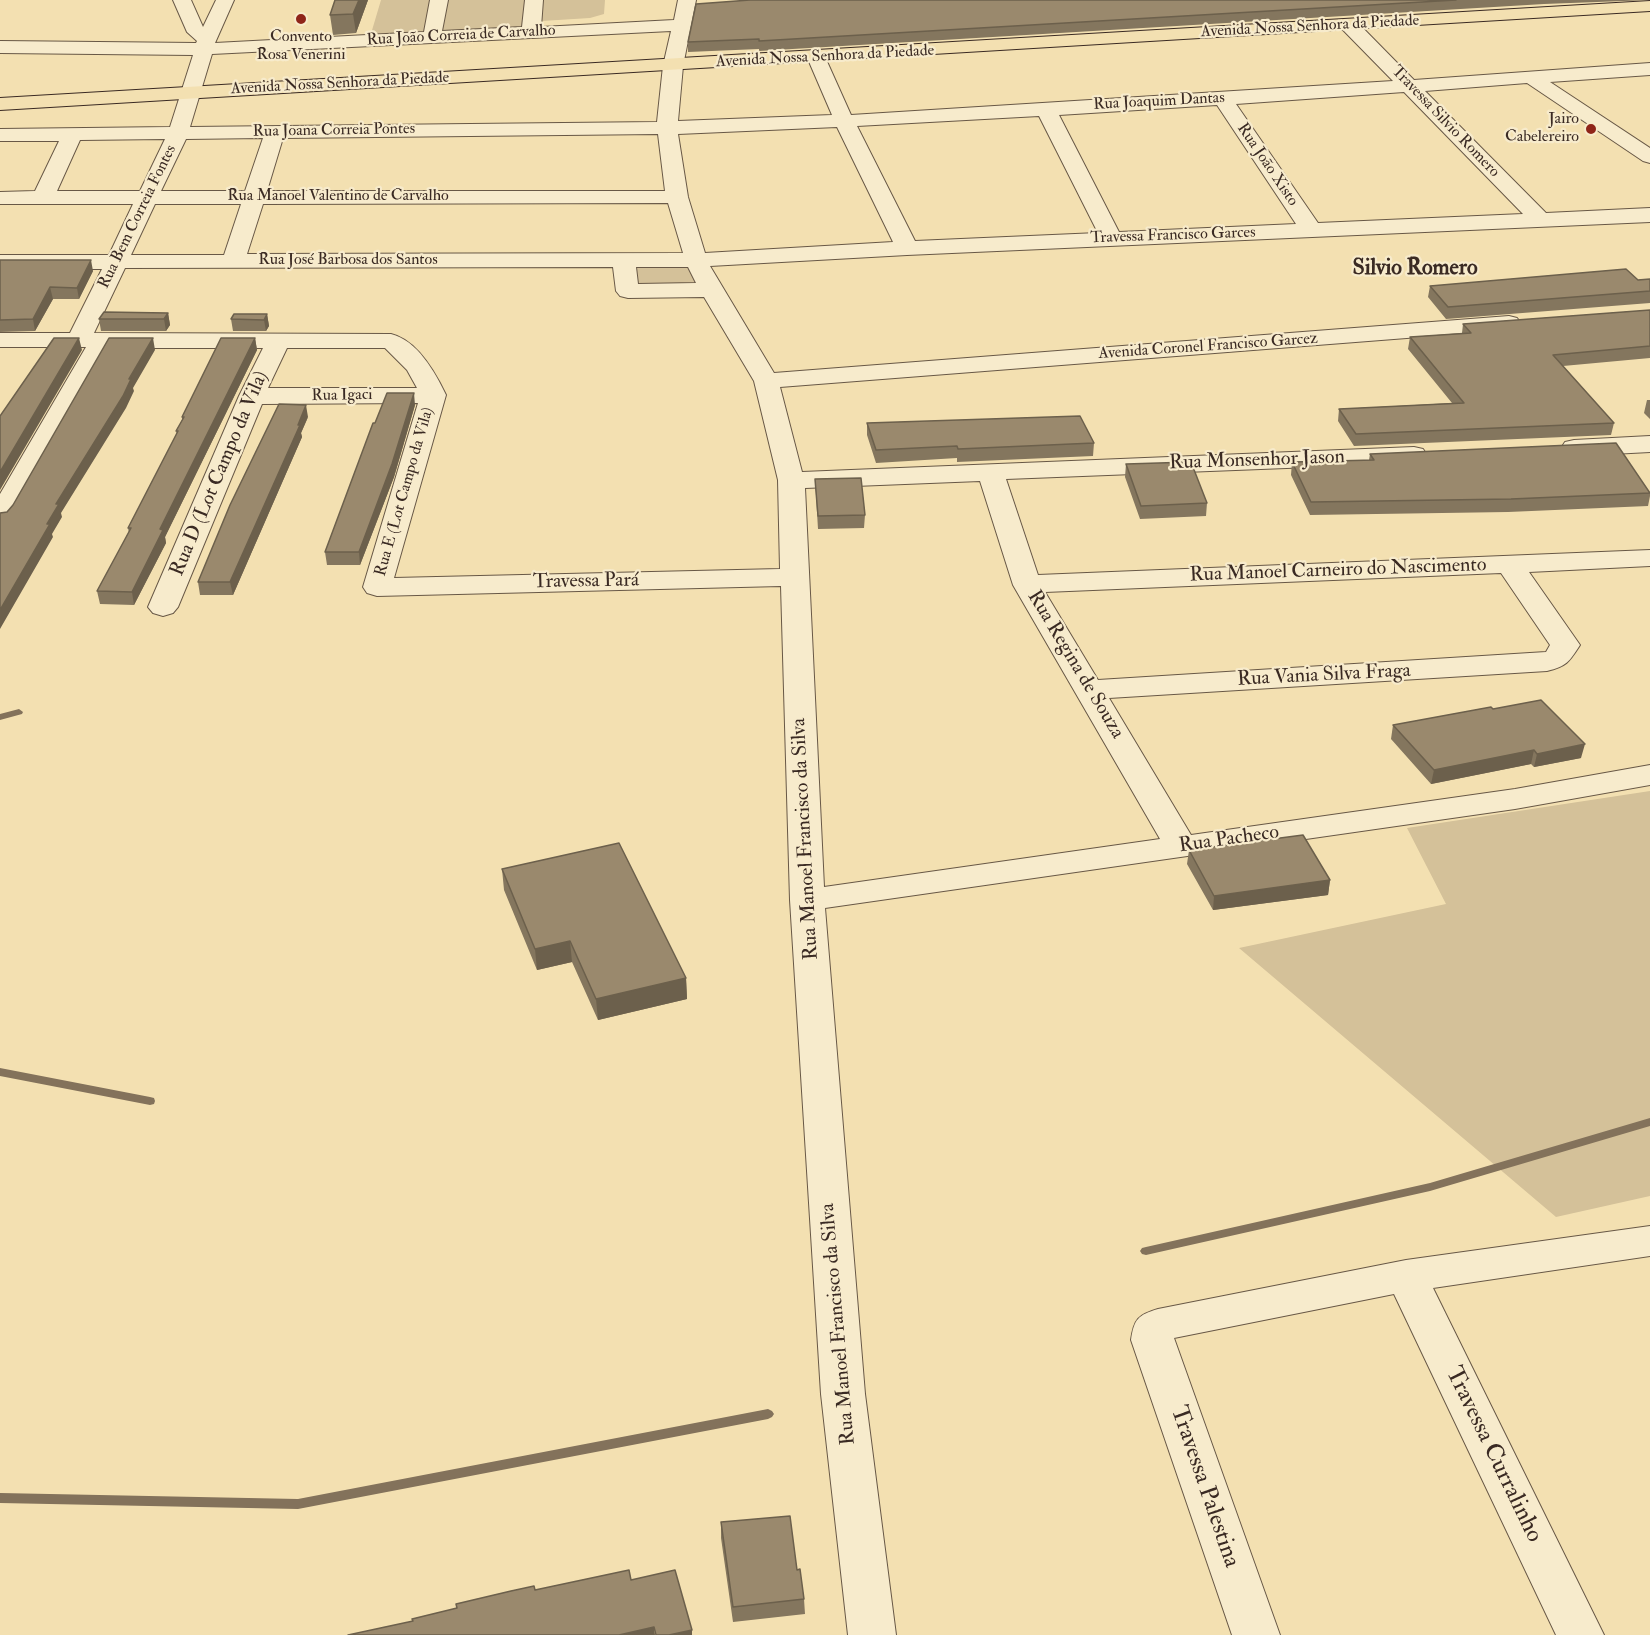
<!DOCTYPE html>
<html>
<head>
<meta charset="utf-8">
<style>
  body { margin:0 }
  canvas { display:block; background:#f3e0b1 }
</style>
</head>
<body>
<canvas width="1650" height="1635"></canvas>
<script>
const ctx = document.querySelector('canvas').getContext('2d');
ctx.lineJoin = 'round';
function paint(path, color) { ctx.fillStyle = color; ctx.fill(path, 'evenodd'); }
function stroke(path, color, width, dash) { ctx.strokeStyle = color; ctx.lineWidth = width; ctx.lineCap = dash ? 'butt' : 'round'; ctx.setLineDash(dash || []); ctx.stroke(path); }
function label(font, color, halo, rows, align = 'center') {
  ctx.font = font + ' "IM FELL Double Pica",serif'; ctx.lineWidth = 4.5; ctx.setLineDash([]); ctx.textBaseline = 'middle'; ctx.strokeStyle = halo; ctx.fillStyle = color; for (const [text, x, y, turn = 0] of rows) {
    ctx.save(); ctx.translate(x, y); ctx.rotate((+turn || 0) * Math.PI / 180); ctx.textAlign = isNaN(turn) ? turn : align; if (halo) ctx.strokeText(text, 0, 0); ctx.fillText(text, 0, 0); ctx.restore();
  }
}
paint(new Path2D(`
  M381 0H605L604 14 590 18 526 22V30L370 37Z
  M629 265H689L697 288H633Z
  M1650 791V1196L1556 1217 1239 948 1446 904 1407 828Z`), '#d4c199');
paint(new Path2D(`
  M19 709 23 712 22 714 0 720V714Z
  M0 1068 150 1097 154 1098 155 1101 154 1104 150 1105 0 1076Z
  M1650 1118V1126L1430 1191 1146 1255 1142 1254 1140 1251 1142 1248 1146 1247 1430 1183Z
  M768 1409 772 1411 774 1414 772 1417 768 1419 298 1509 0 1503V1493L298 1499Z`), '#83725b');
const minor = new Path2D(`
  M173 0H191L203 27 216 0H234L215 43 424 32 430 0H448L442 31 522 27 525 0H543L541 27 674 20 678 0H696L683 66 678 121 832 115 807 57 809 53H823L825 57 851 115 1393 81 1342 29 1340 25 1342 21H1356L1414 80 1650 63V75L1550 82 1650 148V163L1643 161 1527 83 1425 91 1546 213 1650 208V222L907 255 710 266 774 373 1509 316 1517 318 1521 323 1517 328 1509 330 780 387 802 472 1414 447 1423 449 1427 455 1423 461 1414 463 1006 479 1038 575 1650 550V566L1529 572 1580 645C1569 662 1567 666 1547 671L1109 698 1191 835 1515 789 1650 765V785L1515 809 825 908 865 1394 896 1635H848L821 1394 790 900 781 586 377 596 367 593 363 587 418 403 262 404 178 607 173 613 163 616 153 613 148 607 239 396 263 348H110L14 517 10 523 0 525V494L86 347H0V333H70L102 269H0V255H109L133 204H0V192L35 191 59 141H0V129L170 127 193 55 0 53V41L196 43 197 41 187 32ZM671 31 663 66 657 122 190 127 212 54ZM1404 92 1523 214 1318 223 1236 104ZM1217 105 1296 224 1119 232 1059 115ZM1039 116 1098 233 915 241 857 126ZM837 127 893 242 705 253 688 197 678 134ZM658 134 665 191H267L283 138ZM263 138 245 191H161L186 139ZM165 139 140 191H57L80 140ZM668 203 683 253 247 254 263 204ZM155 204H241L224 255H131ZM613 267 616 291 620 296 628 298 704 297 754 381 778 480 780 569 394 578 446 395C435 372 417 340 391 334L94 333 125 268ZM636 267H688L696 283 638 284ZM287 348H385L407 370 417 388H268ZM980 481 1013 585 1160 839 824 887 805 488ZM1501 573 1550 645 1546 652 1098 680 1045 592Z
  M1650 436V452L1574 456 1565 454 1561 448 1565 442 1574 440Z
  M1650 1226V1256L1433 1288 1604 1635H1556L1394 1294 1174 1338 1280 1635H1232L1131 1340C1134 1319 1138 1315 1158 1309L1406 1260Z`);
const major = new Path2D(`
  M1650 1V11L0 110V98Z`);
stroke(minor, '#685846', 2);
stroke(major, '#3a2a23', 2);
paint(minor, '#f7ebcc');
paint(major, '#f3e0b1');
paint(new Path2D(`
  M335 0H368L356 33 333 35 330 15Z
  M750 0H1650L1544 4 759 51V49L688 52V42Z
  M0 260 93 271 79 299H53L35 331 0 332Z
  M1650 279V303L1446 319 1428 297 1430 286 1638 280Z
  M1650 310V358L1563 366 1614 423 1611 435 1354 446 1338 421 1339 409 1452 403 1408 349 1410 337 1462 333 1463 324Z
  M168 313 170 325 166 331H101L99 319Z
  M267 314 269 326 266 331H233L231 319Z
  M255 338 257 350 165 537 166 543 134 605 100 604 97 591 129 533 128 528 177 434 176 431 182 420V417Z
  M1647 400H1650V419L1644 413Z
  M415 405 394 477 360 565H327L325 552 375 423Z
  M308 417 301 433 302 437 233 595H200L198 582Z
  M867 423 1094 443 1093 456 957 462V458L876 463 867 435Z
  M1370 454 1650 492V496L1648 506 1508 512 1310 515 1291 475 1292 462 1369 460Z
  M1126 464 1207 503 1206 516 1140 519 1125 477Z
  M815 479 865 515 864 528 818 529Z
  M1493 709 1581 758 1534 767 1531 764 1431 784 1391 739 1393 725Z
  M1189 850 1330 880 1328 895 1213 910 1187 864Z
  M502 869 686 978 687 999 598 1020 572 962 537 970 504 890Z
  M721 1522 797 1570 804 1599 805 1614 733 1622 721 1538Z`), '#84765e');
paint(new Path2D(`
  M359 0H368L356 33 353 14Z
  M91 260 93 271 79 299 77 288Z
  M50 287 53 299 35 331 33 319Z
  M168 313 170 325 166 331 164 319Z
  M267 314 269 326 266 331 264 320Z
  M79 338 82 350 0 490V472Z
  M153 338 155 350 133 388 134 391 126 408 61 513 62 517 52 534 53 537 0 629V610L47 524 56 504Z
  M255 338 257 350 165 537 166 543 134 605 132 592 160 529Z
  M414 393 415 405 394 477 360 565 359 552Z
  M306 405 308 417 301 433 302 437 233 595 230 582Z
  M1585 744 1581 758 1534 767 1537 754Z
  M1534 750 1531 764 1431 784 1434 770Z
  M1330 880 1328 895 1213 910 1214 896Z
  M570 941 572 962 537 970 535 949Z
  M686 978 687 999 598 1020 596 999Z
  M654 1627 655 1635H619Z
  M692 1630V1635H669Z`), '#6c604c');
const building = new Path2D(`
  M335 0H359L353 14 330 15Z
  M750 0H1456L759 41V39L688 42 696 4Z
  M0 260H91L77 288 50 287 33 319 0 320Z
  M1626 269 1638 280 1650 279V291L1448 307 1430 286Z
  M1650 310V346L1553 355 1614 423 1356 434 1339 409 1464 403 1410 337 1471 333 1463 324Z
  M104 312 168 313 164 319H99Z
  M234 314H267L264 320 231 319Z
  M54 338H79L0 472V416Z
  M109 338H153L129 379H131L123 396 56 504H59L47 524H50L0 610V513L7 512 13 505Z
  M221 338H255L160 529 163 530 132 592 97 591 131 528H128L178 431H176L184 417H182Z
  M387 393H414L392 464 359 552H325L373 423H375Z
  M279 404 306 405 298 425H300L230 582H198L230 505Z
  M1080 416 1094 443 958 449 957 446 876 450 867 423Z
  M1616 443 1650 493 1511 499 1311 502 1292 462 1374 460 1370 454Z
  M1191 462 1207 503 1141 506 1126 464Z
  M861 478 865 515 818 516 815 479Z
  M1541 700 1585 744 1537 754 1534 750 1434 770 1393 725 1491 707 1493 709Z
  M1303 835 1330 880 1214 896 1189 850Z
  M619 843 686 978 596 999 570 941 535 949 502 869Z
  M790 1516 797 1570 800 1569 804 1599 733 1607 721 1522Z
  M629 1570 631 1580 675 1570 692 1630 669 1635H656L654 1627 619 1635H348L413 1621 412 1619 457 1608 456 1604 511 1591 534 1586 535 1590Z`);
paint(building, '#9a896d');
stroke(building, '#6c604c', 1.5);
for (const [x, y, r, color] of [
  [301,19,6,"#8f2418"],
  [1591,129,6,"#8f2418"]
]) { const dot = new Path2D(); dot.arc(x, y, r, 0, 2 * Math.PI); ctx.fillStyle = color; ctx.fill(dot); stroke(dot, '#f7ebcc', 2); }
label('16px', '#3a2a23', '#f7ebcc', [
  ["Avenida Nossa Senhora da Piedade",1310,27,-3],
  ["Rua João Correia de Carvalho",461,36,-3],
  ["Avenida Nossa Senhora da Piedade",825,57,-3],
  ["Avenida Nossa Senhora da Piedade",340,84,-3],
  ["Rua Joaquim Dantas",1159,102,-3],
  ["Travessa Silvio Romero",1445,122,46],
  ["Rua Joana Correia Pontes",334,131,-1],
  ["Rua João Xisto",1267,165,56],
  ["Rua Manoel Valentino de Carvalho",338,197],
  ["Rua Bem Correia Fontes",138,217,-64],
  ["Travessa Francisco Garces",1173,236,-2],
  ["Rua José Barbosa dos Santos",348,261],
  ["Avenida Coronel Francisco Garcez",1208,347,-4],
  ["Rua Igaci",342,396,-1],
  ["Rua E (Lot Campo da Vila)",405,492,-74]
]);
label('16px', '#3a2a23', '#f7ebcc', [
  ["Convento",301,38],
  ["Rosa Venerini",301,56],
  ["Jairo",1579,120,"right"],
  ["Cabelereiro",1579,138,"right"]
]);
label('20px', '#3a2a23', '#f7ebcc', [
  ["Rua Monsenhor Jason",1257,461,-2],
  ["Rua D (Lot Campo da Vila)",220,474,-67],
  ["Rua Manoel Carneiro do Nascimento",1338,571,-2],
  ["Travessa Pará",586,582,-1],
  ["Rua Regina de Souza",1075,665,59],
  ["Rua Vania Silva Fraga",1324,676,-3],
  ["Rua Manoel Francisco da Silva",806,839,-93],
  ["Rua Pacheco",1229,840,-8],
  ["Rua Manoel Francisco da Silva",839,1324,-95]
]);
label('bold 22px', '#3a2a23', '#f7ebcc', [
  ["Silvio Romero",1415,269]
]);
label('24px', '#3a2a23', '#f7ebcc', [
  ["Travessa Curralinho",1493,1455,64],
  ["Travessa Palestina",1204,1487,71]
]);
</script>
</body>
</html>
